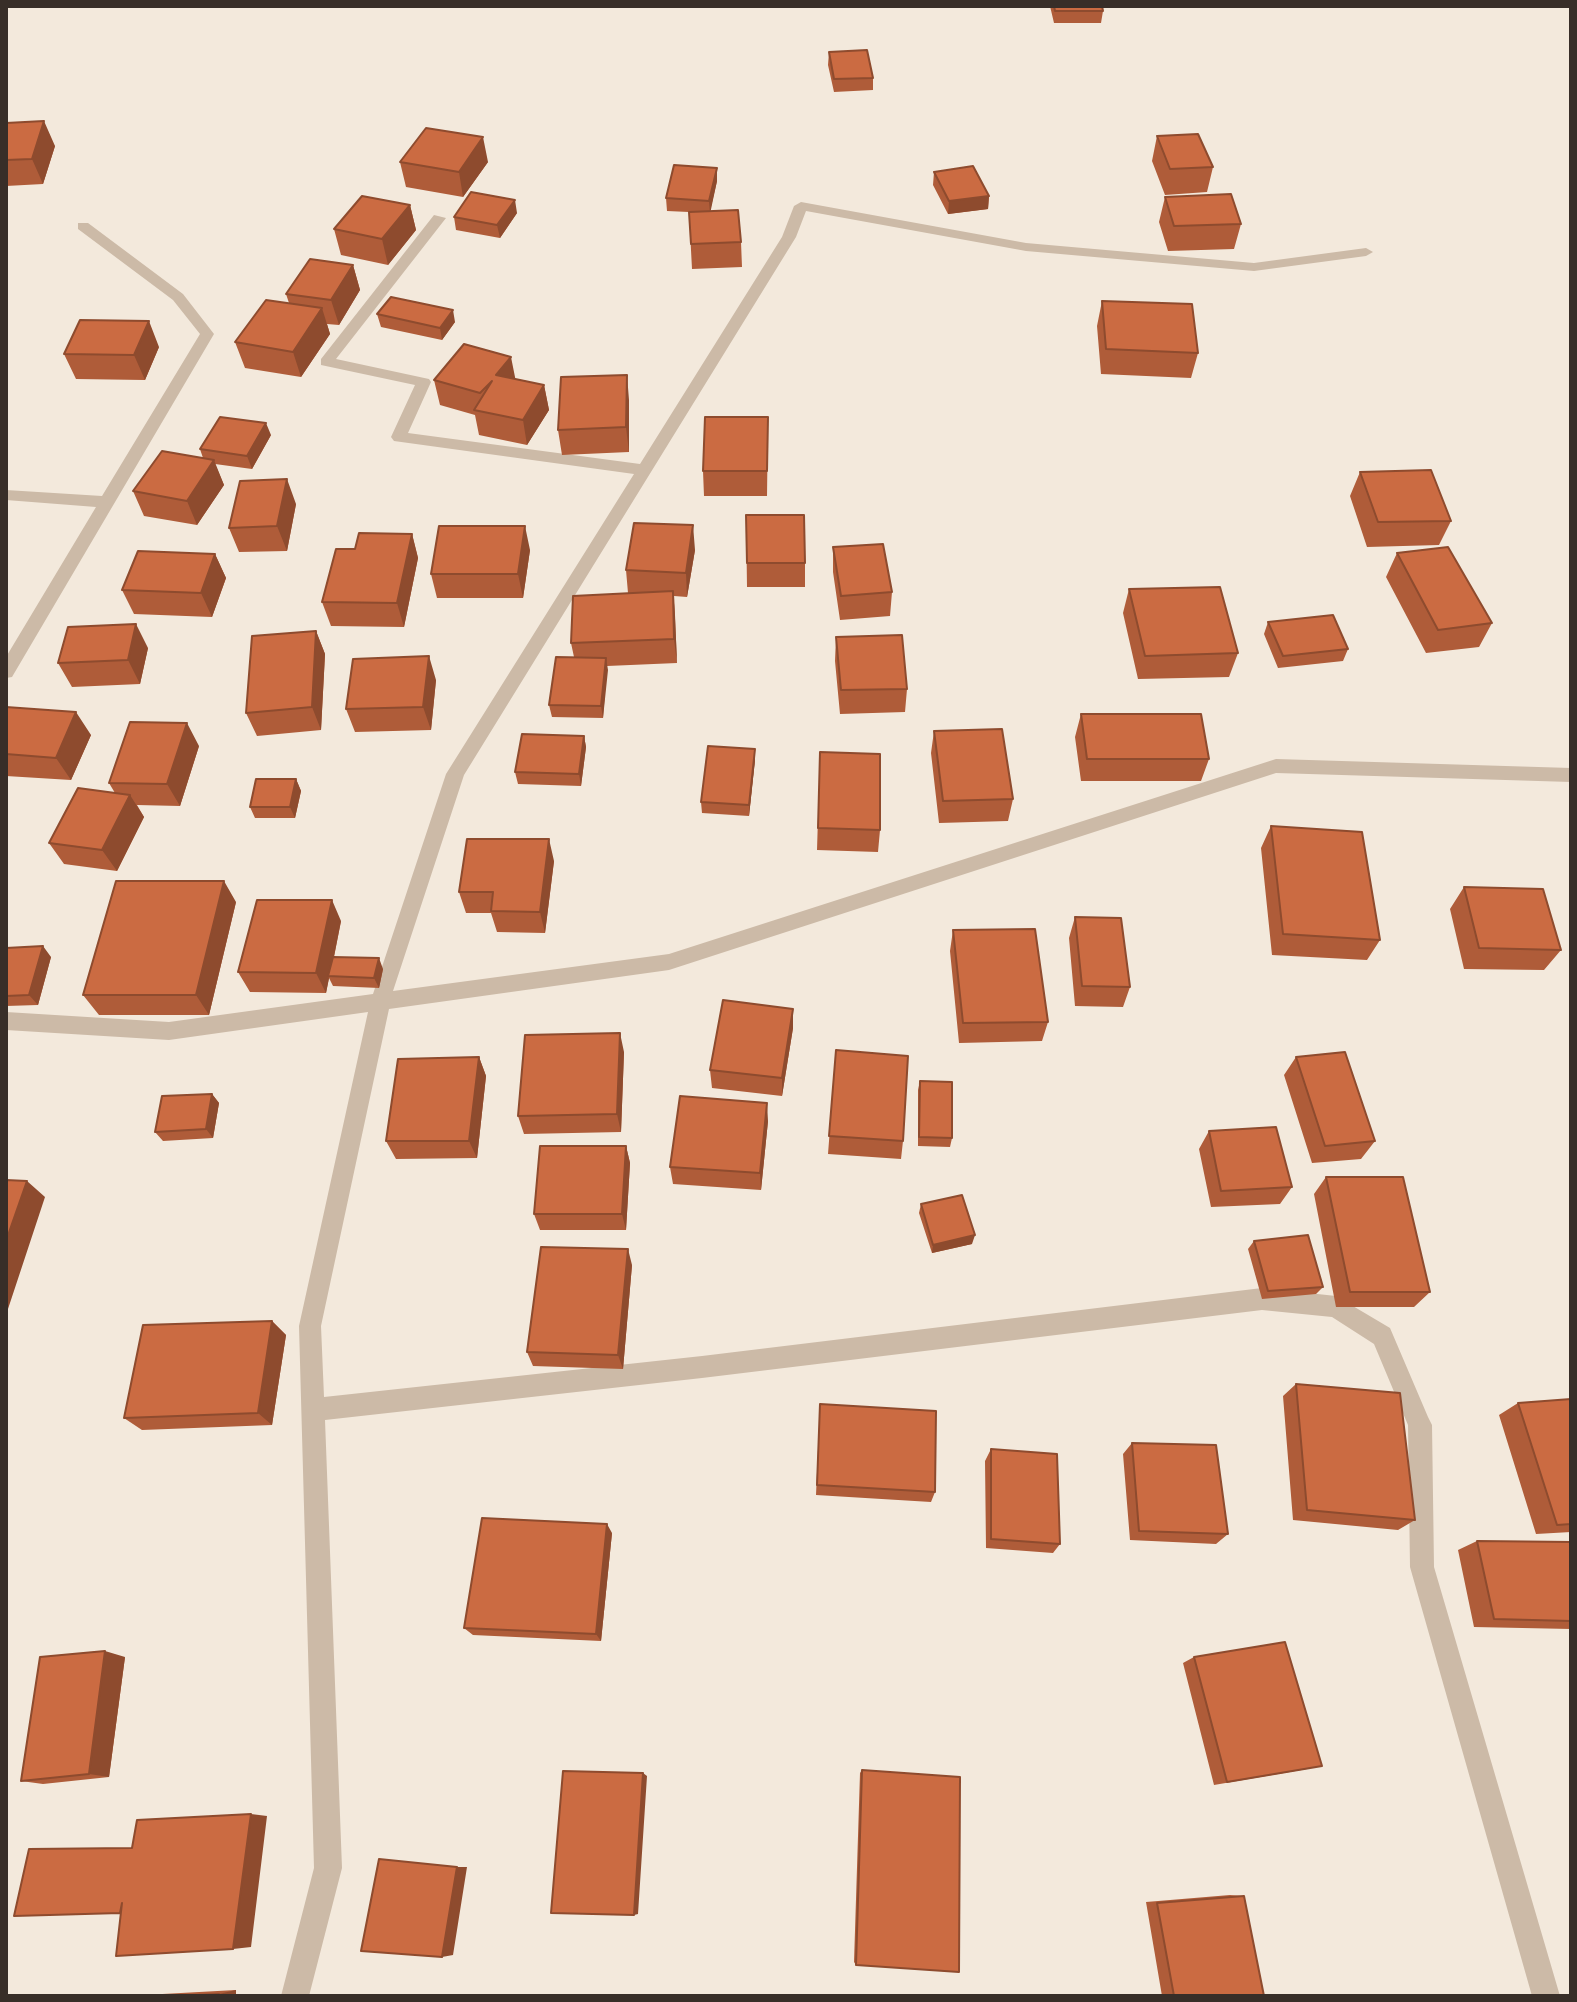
<!DOCTYPE html>
<html>
<head>
<meta charset="utf-8">
<style>
  body { margin:0 }
  #map { position:relative; width:1577px; height:2002px; overflow:hidden; background:#f3e9dc; font-family:"IBM Plex Sans",sans-serif }
  canvas { display:block }
  .frame { position:absolute; inset:0; border:8px solid #382e28; pointer-events:none }
</style>
</head>
<body>
<div id="map">
<canvas width="1577" height="2002"></canvas>
<div class="frame"></div>
</div>
<script>
const ctx = document.querySelector('canvas').getContext('2d');
ctx.lineJoin = 'round';
function paint(path, color) { ctx.fillStyle = color; ctx.fill(path, 'evenodd'); }
function stroke(path, color, width, dash) { ctx.strokeStyle = color; ctx.lineWidth = width; ctx.lineCap = dash ? 'butt' : 'round'; ctx.setLineDash(dash || []); ctx.stroke(path); }
paint(new Path2D(`
  M801 202 1026 243 1254 263 1366 248 1373 252 1366 256 1254 271 1026 251 806 211 796 237 464 775 393 991 669 954 1276 759 1571 768V782L1276 773 669 970 389 1009 321 1326 324 1397 702 1356 1262 1288 1336 1296 1390 1328 1428 1417 1432 1425 1434 1567 1560 1996H1532L1410 1567 1408 1425 1374 1344 1332 1317 1262 1310 702 1378 325 1420 342 1868 309 1996H281L314 1868 299 1326 368 1012 169 1040 6 1030V1012L169 1022 373 994 446 774 634 474 394 441 391 437 415 385 321 365V359L434 215 446 218 336 359 429 379 431 382 408 433 640 464 782 237 794 206Z
  M78 223H88L183 294 214 334 12 677 6 678V657L96 507 6 500V490L102 496 200 334 173 300 78 229Z`), '#ccbaa7');
paint(new Path2D(`
  M1050 6H1102L1103 11 1101 23H1054Z
  M829 52 873 78V90L834 92 828 65Z
  M6 123 55 146 43 184 6 186Z
  M1157 136 1213 167 1207 192 1165 195 1152 161Z
  M400 162H488L463 197 406 187Z
  M717 168V181L710 211 741 242 742 267 692 269 689 212 667 211 666 198Z
  M934 172 989 196 988 209 948 214 933 185Z
  M1165 197 1241 224 1234 249 1168 251 1159 222Z
  M410 205 416 230 388 265 341 255 334 229Z
  M517 213 500 238 456 230 454 217Z
  M353 265 360 290 339 325 327 324 330 334 301 377 245 368 235 342 289 303 286 294Z
  M1102 301 1198 353 1191 378 1101 374 1097 326Z
  M377 314 455 322 442 340 381 327Z
  M159 347 145 380 76 379 64 354Z
  M515 379 544 385 549 410 527 445 479 435 475 415 440 405 434 380Z
  M629 400V452L562 455 558 430Z
  M768 417 767 496H704L703 471Z
  M271 435 252 469 215 464 224 485 197 525 144 516 133 491 203 458 200 449Z
  M1360 472 1451 521 1439 545 1367 547 1350 496Z
  M296 504 287 551 239 552 229 528Z
  M746 515 805 563V587H747Z
  M412 534 418 558 404 627 331 626 322 602 355 549Z
  M833 547 892 592 890 616 840 620 833 572Z
  M530 550 523 598H437L431 574Z
  M695 550 687 597 674 596 677 663 607 666 603 718 552 717 549 705 574 657 571 643 628 593 626 570Z
  M1397 553 1492 623 1479 647 1426 653 1386 577Z
  M215 554 226 578 212 617 134 614 122 590Z
  M1129 589 1238 653 1229 677 1138 679 1123 613Z
  M1268 622 1348 649 1343 661 1278 668 1264 634Z
  M316 631 325 654 321 730 257 736 246 713Z
  M836 637 907 689 905 712 840 714 835 661Z
  M148 648 140 684 72 687 58 663Z
  M436 680 431 730 355 732 346 709Z
  M6 707 91 735 71 780 6 776Z
  M1081 714 1209 759 1201 781H1081L1075 737Z
  M934 731 1013 799 1008 821 939 823 931 753Z
  M584 736 586 747 581 786 518 784 515 772Z
  M199 746 180 806 137 805 144 817 117 871 64 864 49 843 115 793 109 783Z
  M755 749V760L749 816 702 813 701 802Z
  M820 752 880 830 878 852 817 850Z
  M296 779 301 791 295 818H255L250 807Z
  M1271 826 1380 940 1367 960 1272 955 1261 848Z
  M554 861 545 933 497 932 491 913H466L459 892Z
  M1464 887 1561 950 1544 970 1464 969 1450 909Z
  M236 902 209 1015H99L83 995Z
  M1075 917 1130 987 1123 1007 1075 1006 1069 938Z
  M341 921 334 957 383 969 379 988 333 986 329 978 326 993 250 992 238 972Z
  M953 930 1048 1022 1042 1041 959 1043 950 951Z
  M6 948 51 957 38 1005 6 1006Z
  M793 1009V1028L782 1096 712 1088 710 1070Z
  M836 1050 903 1141 901 1159 828 1154Z
  M624 1052 621 1132 524 1134 518 1116Z
  M479 1057 486 1076 477 1158 396 1159 386 1141Z
  M1296 1057 1375 1141 1361 1159 1312 1163 1284 1075Z
  M920 1081 952 1138 950 1147 918 1146V1090Z
  M212 1094 219 1103 213 1138 163 1141 155 1132Z
  M768 1121 761 1190 673 1184 670 1167Z
  M1209 1131 1292 1187 1280 1204 1211 1207 1199 1149Z
  M626 1146 630 1163 626 1230H540L534 1214Z
  M1326 1177 1430 1292 1414 1307H1336L1314 1194Z
  M921 1204 972 1244 932 1253 919 1213Z
  M1254 1241 1323 1287 1316 1294 1262 1299 1248 1249Z
  M632 1265 623 1369 533 1366 527 1352Z
  M272 1321 286 1335 272 1425 142 1430 124 1418Z
  M1296 1384 1415 1520 1398 1530 1293 1520 1283 1396Z
  M1571 1399V1532L1536 1534 1499 1415 1518 1403Z
  M820 1404 935 1492 931 1502 816 1495Z
  M1132 1443 1228 1534 1216 1544 1130 1540 1123 1454Z
  M991 1449 1060 1544 1053 1553 986 1548 985 1461Z
  M612 1533 601 1641 473 1635 464 1628Z
  M1477 1541 1571 1542V1629L1474 1627 1458 1550Z
  M125 1657 109 1777 43 1784 21 1781Z
  M1194 1657 1307 1769 1214 1785 1183 1663Z
  M862 1770 856 1965 854 1962 860 1773Z
  M1230 1895 1244 1896 1264 1996H1162L1146 1902Z
  M236 1990V1996H138L144 1995Z`), '#af5c39');
paint(new Path2D(`
  M44 121 55 146 43 184 32 159Z
  M483 137 488 162 463 197 459 172Z
  M717 168V181L710 214 709 201Z
  M989 196 988 209 948 214 949 201Z
  M515 200 517 213 500 238 497 225Z
  M410 205 416 230 388 265 382 239Z
  M353 265 360 290 339 325 331 300Z
  M322 308 330 334 301 377 293 352Z
  M453 310 455 322 442 340 440 328Z
  M149 321 159 347 145 380 134 355Z
  M511 357 516 382 496 375Z
  M627 375 629 400V452L626 427Z
  M544 385 549 410 527 445 523 420Z
  M266 423 271 435 252 469 247 456Z
  M214 460 224 485 197 525 187 501Z
  M287 479 296 504 287 551 277 526Z
  M693 525 695 550 687 597 686 573Z
  M525 526 530 550 523 598 518 574Z
  M412 534 418 558 404 627 397 603Z
  M215 554 226 578 212 617 201 593Z
  M673 591 675 615 677 663 674 639Z
  M136 624 148 648 140 684 128 660Z
  M316 631 325 654 321 730 312 707Z
  M429 656 436 680 431 730 423 707Z
  M606 658 608 670 603 718 601 706Z
  M76 712 91 735 71 780 56 758Z
  M187 723 199 746 180 806 167 784Z
  M584 736 586 747 581 786 579 774Z
  M755 749V760L749 816V805Z
  M296 779 301 791 295 818 290 807Z
  M130 795 144 817 117 871 102 850Z
  M549 839 554 861 545 933 540 912Z
  M224 881 236 902 209 1015 196 995Z
  M332 900 341 921 330 976H328L329 978 326 993 316 973Z
  M43 946 51 957 38 1005 29 995Z
  M379 958 383 969 379 988 374 978Z
  M793 1009V1028L782 1096V1078Z
  M620 1033 624 1052 621 1132 617 1114Z
  M479 1057 486 1076 477 1158 469 1141Z
  M212 1094 219 1103 213 1138 206 1129Z
  M767 1103 768 1121 761 1190 760 1173Z
  M626 1146 630 1163 626 1230 622 1214Z
  M27 1181 45 1197 6 1315V1241Z
  M975 1235 972 1244 932 1253 933 1245Z
  M628 1249 632 1265 623 1369 618 1355Z
  M272 1321 286 1335 272 1425 258 1413Z
  M607 1524 612 1533 601 1641 596 1634Z
  M105 1651 125 1657 109 1777 89 1774Z
  M643 1773 647 1776 638 1914 634 1915Z
  M251 1814 267 1816 251 1947 233 1949Z
  M457 1867H467L453 1955 442 1957Z
  M236 1990V1996H218L219 1994Z`), '#8e4b2e');
const building = new Path2D(`
  M1054 6H1102L1103 11H1055Z
  M867 50 873 78 834 79 829 52Z
  M44 121 32 159 6 160V123Z
  M426 128 483 137 459 172 400 162Z
  M1198 134 1213 167 1170 169 1157 136Z
  M674 165 717 168 709 201 666 198Z
  M973 166 989 196 949 201 934 172Z
  M471 192 515 200 497 225 454 217Z
  M1231 194 1241 224 1174 226 1165 197Z
  M362 196 410 205 382 239 334 229Z
  M738 210 741 242 691 244 689 212Z
  M310 259 353 265 331 300 286 294Z
  M391 297 453 310 440 328 377 314Z
  M266 300 322 308 293 352 235 342Z
  M1102 301 1192 304 1198 353 1106 349Z
  M80 320 149 321 134 355 64 354Z
  M464 344 511 357 496 375 544 385 523 420 474 410 492 381 480 393 434 380Z
  M627 375 626 427 558 430 561 377Z
  M220 417 266 423 247 456 200 449Z
  M705 417H768L767 471H703Z
  M162 451 214 460 187 501 133 491Z
  M1431 470 1451 521 1378 522 1360 472Z
  M287 479 277 526 229 528 240 481Z
  M746 515H804L805 563H747Z
  M634 523 693 525 686 573 626 570Z
  M439 526H525L518 574H431Z
  M359 533 412 534 397 603 322 602 336 549H355Z
  M883 544 892 592 841 596 833 547Z
  M1448 547 1492 623 1438 630 1397 553Z
  M138 551 215 554 201 593 122 590Z
  M1220 587 1238 653 1145 656 1129 589Z
  M673 591 674 639 571 643 573 596Z
  M1333 615 1348 649 1283 656 1268 622Z
  M136 624 128 660 58 663 68 627Z
  M316 631 312 707 246 713 252 636Z
  M902 635 907 689 841 690 836 637Z
  M429 656 423 707 346 709 353 659Z
  M556 657 606 658 601 706 549 705Z
  M6 707 76 712 56 758 6 754Z
  M1081 714H1201L1209 759H1087Z
  M130 722 187 723 167 784 109 783Z
  M1002 729 1013 799 943 801 934 731Z
  M522 734 584 736 579 774 515 772Z
  M708 746 755 749 749 805 701 802Z
  M820 752 880 754V830L818 828Z
  M256 779H296L290 807H250Z
  M78 788 130 795 102 850 49 843Z
  M1271 826 1362 832 1380 940 1283 934Z
  M467 839H549L540 912 491 911 493 892H459Z
  M116 881H224L196 995H83Z
  M1464 887 1543 889 1561 950 1479 948Z
  M257 900H332L316 973 238 972Z
  M1075 917 1121 918 1130 987 1082 986Z
  M1035 929 1048 1022 963 1023 953 930Z
  M43 946 29 995 6 996V948Z
  M333 957 379 958 374 978 328 976Z
  M723 1000 793 1009 782 1078 710 1070Z
  M620 1033 617 1114 518 1116 525 1035Z
  M836 1050 908 1056 903 1141 829 1136Z
  M1345 1052 1375 1141 1325 1146 1296 1057Z
  M479 1057 469 1141H386L398 1059Z
  M920 1081 952 1082V1138L919 1137Z
  M212 1094 206 1129 155 1132 162 1096Z
  M680 1096 767 1103 760 1173 670 1167Z
  M1276 1127 1292 1187 1221 1191 1209 1131Z
  M540 1146H626L622 1214H534Z
  M1326 1177H1403L1430 1292H1350Z
  M6 1180 27 1181 6 1241Z
  M962 1195 975 1235 933 1245 921 1204Z
  M1308 1235 1323 1287 1268 1291 1254 1241Z
  M541 1247 628 1249 618 1355 527 1352Z
  M272 1321 258 1413 124 1418 143 1325Z
  M1296 1384 1400 1393 1415 1520 1307 1510Z
  M1571 1399V1524L1557 1525 1518 1403Z
  M820 1404 936 1411 935 1492 817 1485Z
  M1132 1443 1216 1445 1228 1534 1139 1531Z
  M991 1449 1057 1454 1060 1544 991 1539Z
  M482 1518 607 1524 596 1634 464 1628Z
  M1477 1541 1571 1542V1621L1494 1619Z
  M1285 1642 1322 1766 1227 1782 1194 1657Z
  M105 1651 89 1774 21 1781 40 1657Z
  M862 1770 960 1777 959 1972 856 1965Z
  M563 1771 643 1773 634 1915 551 1913Z
  M251 1814 233 1949 116 1956 122 1903 120 1913 14 1916 29 1849 132 1848 137 1820Z
  M379 1859 457 1867 442 1957 361 1951Z
  M1244 1896 1264 1996H1174L1157 1903Z
  M219 1994 218 1996H178Z`);
paint(building, '#cb6b42');
stroke(building, '#8e4b2e', 2);
</script>
</body>
</html>
